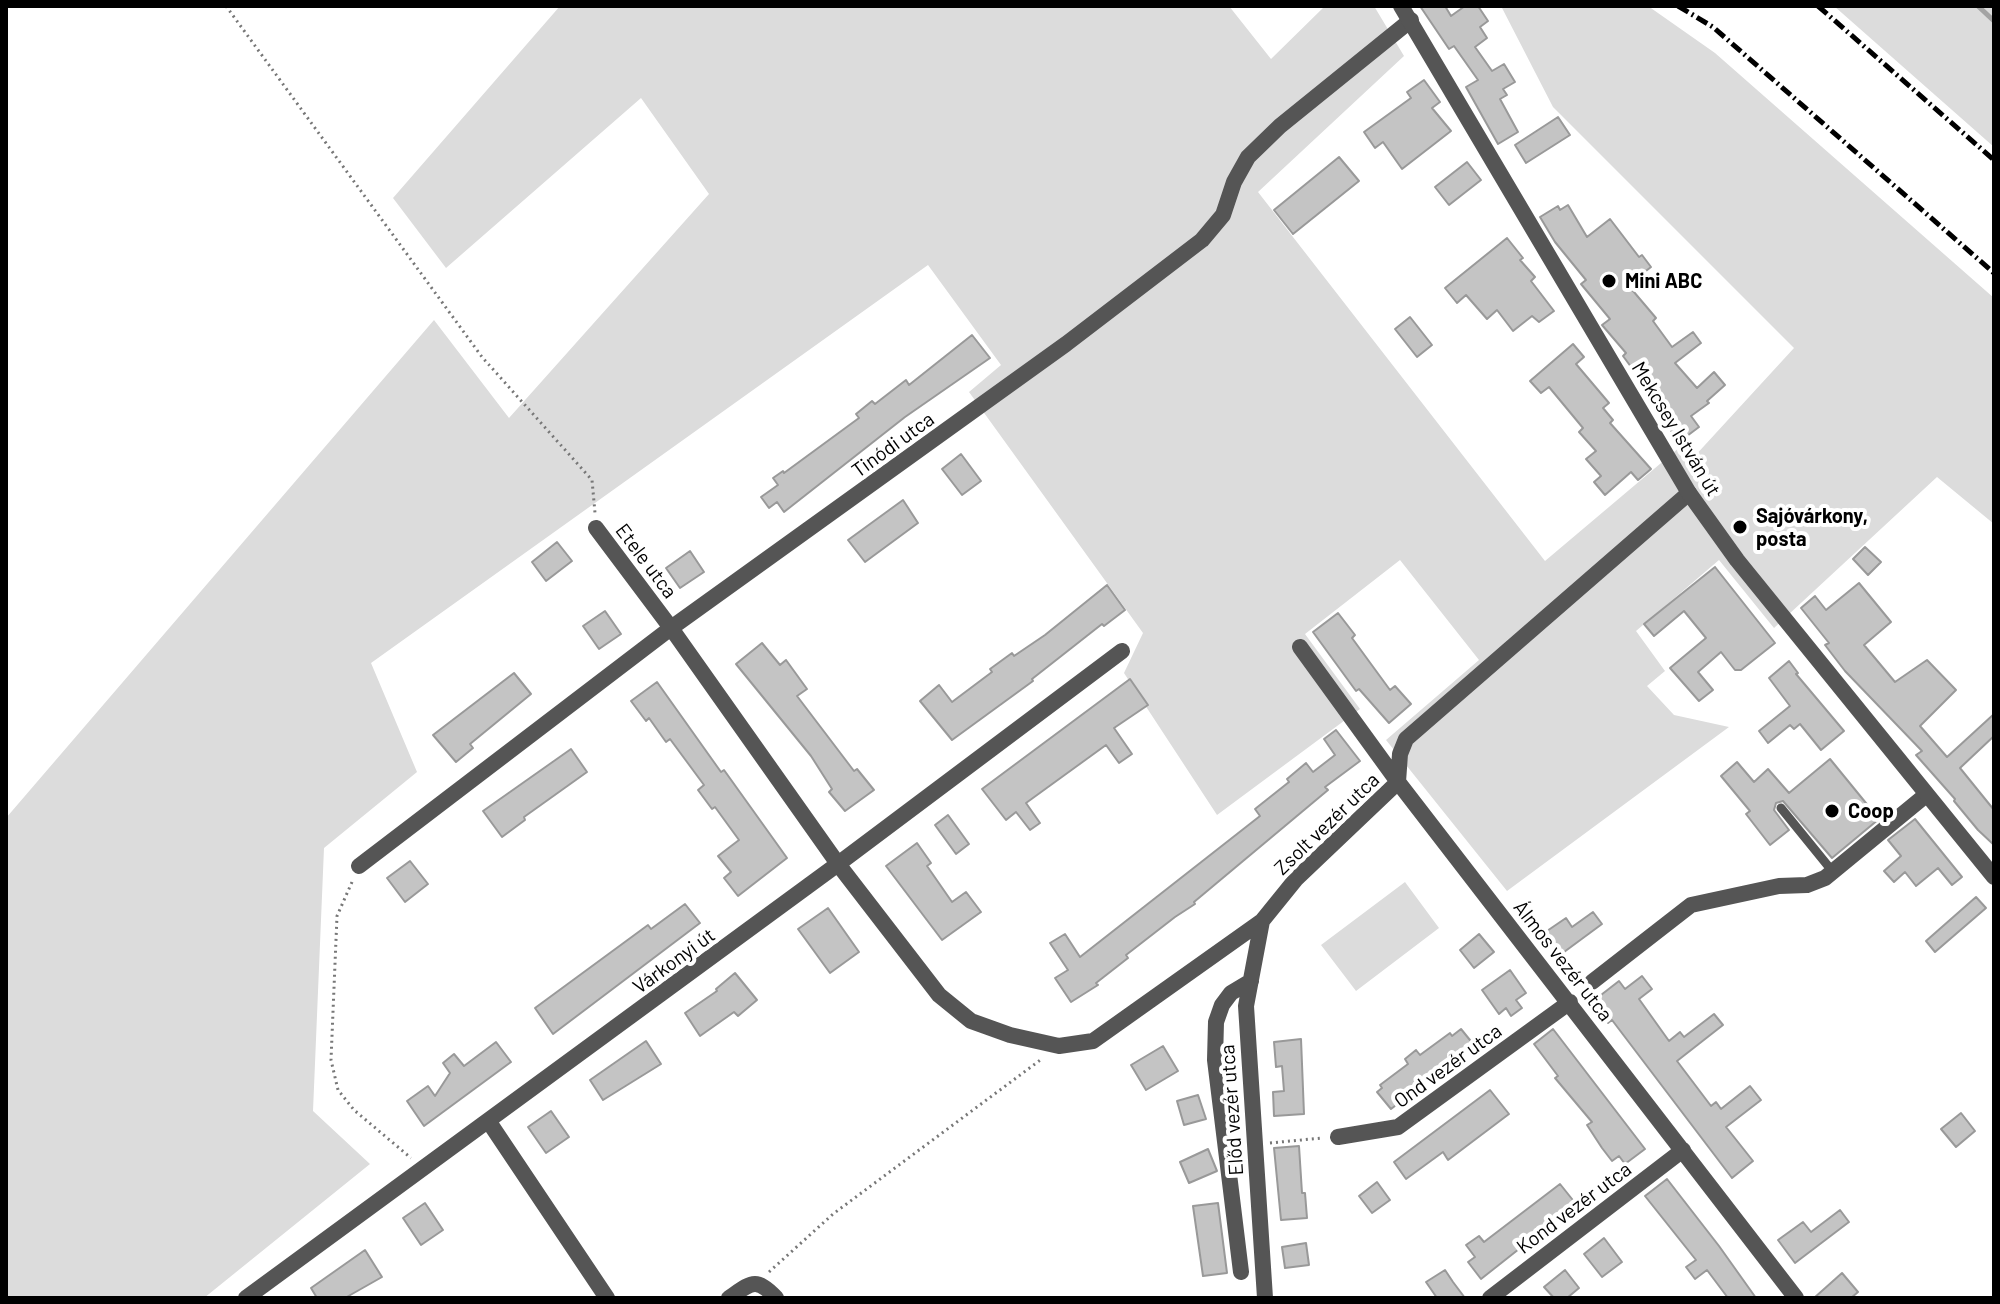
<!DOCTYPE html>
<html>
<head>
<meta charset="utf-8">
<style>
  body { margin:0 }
  #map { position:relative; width:2000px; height:1304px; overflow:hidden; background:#fff; font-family:Barlow,sans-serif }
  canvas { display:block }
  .frame { position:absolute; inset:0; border:8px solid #000; pointer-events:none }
</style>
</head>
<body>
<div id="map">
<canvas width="2000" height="1304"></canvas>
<div class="frame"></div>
</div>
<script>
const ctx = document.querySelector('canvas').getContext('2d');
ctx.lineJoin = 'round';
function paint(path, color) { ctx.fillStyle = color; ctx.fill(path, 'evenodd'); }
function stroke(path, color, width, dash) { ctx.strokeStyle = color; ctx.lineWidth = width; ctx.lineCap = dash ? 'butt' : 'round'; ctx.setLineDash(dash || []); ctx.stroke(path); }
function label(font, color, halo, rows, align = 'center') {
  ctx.font = font + ' Barlow,sans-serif'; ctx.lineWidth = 8; ctx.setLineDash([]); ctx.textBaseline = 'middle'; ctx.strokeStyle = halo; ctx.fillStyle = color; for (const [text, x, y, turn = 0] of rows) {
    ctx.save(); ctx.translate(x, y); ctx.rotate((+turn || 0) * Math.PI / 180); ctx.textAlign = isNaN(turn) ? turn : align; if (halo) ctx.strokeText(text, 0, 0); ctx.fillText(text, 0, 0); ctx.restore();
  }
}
paint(new Path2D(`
  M560 6H1229L1271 59 1325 6H1374L1404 56 1258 192 1545 561 1680 447 1693 458 1794 348 1553 107 1501 6H1648L1715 53 1994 298V524L1937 477 1774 628 1719 560 1636 631 1665 671 1647 686 1674 715 1729 727 1507 891 1386 740 1479 660 1400 560 1305 634 1360 709 1217 815 1124 673 1143 633 969 392 1001 365 928 265 371 663 417 772 324 848 313 1111 370 1164 204 1298H6V818L434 320 509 418 709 194 641 98 446 268 393 198Z
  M1834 6H1994V147Z
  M1405 882 1439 928 1356 991 1321 945Z`), '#dcdcdc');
stroke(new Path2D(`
  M1978 6 1994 21`), '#a3a3a3', 5);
const building = new Path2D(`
  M1420 6H1445L1451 16 1465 6H1478L1488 21 1480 27 1487 38 1475 47 1492 71 1504 64 1515 82 1503 89 1507 95 1500 99 1518 132 1498 144 1466 87 1478 80 1454 46 1449 49Z
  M1424 80 1440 102 1432 108 1451 131 1402 169 1383 142 1375 148 1364 132 1411 98 1407 92Z
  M1558 117 1570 135 1526 163 1515 145Z
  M1339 157 1359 181 1293 234 1274 210Z
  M1467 162 1481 180 1449 205 1435 187Z
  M1568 205 1587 237 1610 219 1639 257 1642 255 1651 267 1628 285 1656 318 1653 321 1672 347 1693 332 1701 343 1675 363 1697 388 1714 372 1725 385 1707 401 1709 403 1691 416 1699 427 1679 442 1647 397 1651 394 1623 356 1626 353 1602 325 1610 319 1581 284 1586 280 1555 242 1540 217 1558 206 1560 210Z
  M1507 238 1523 258 1520 260 1535 277 1531 281 1554 311 1539 322 1532 316 1513 331 1497 310 1487 319 1466 295 1457 303 1445 288Z
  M1410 317 1432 345 1417 357 1395 329Z
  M972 335 990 358 905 417 784 512 777 502 769 508 761 497 778 485 773 478 783 471 784 473 859 418 856 414 872 401 875 404 906 380 909 385Z
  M1573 344 1584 357 1576 364 1609 403 1603 408 1613 420 1610 423 1651 469 1638 480 1631 472 1605 495 1594 482 1601 476 1586 459 1596 451 1579 432 1583 428 1549 387 1541 393 1530 381Z
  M961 454 981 481 962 495 942 469Z
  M903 500 918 523 865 562 848 540Z
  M557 542 572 561 546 581 532 562Z
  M1865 547 1881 562 1868 575 1853 559Z
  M690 551 704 572 680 588 666 568Z
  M1715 567 1775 643 1741 670H1735L1721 652 1698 672 1713 690 1699 701 1670 668 1706 638 1684 611 1654 636 1644 624Z
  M1859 583 1891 622 1864 645 1895 682 1927 660 1956 690 1920 726 1947 757 1994 714V736L1960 768 1994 810V845L1978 830 1954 801 1955 799 1916 755 1922 751 1845 671 1825 645 1829 643 1801 608 1815 596 1826 610Z
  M1107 585 1125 610 1104 626 1102 624 1032 679 1033 681 952 740 920 701 939 685 952 702 992 672 990 669 1012 653 1014 656 1045 635Z
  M605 611 621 634 599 649 583 626Z
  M1338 613 1355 635 1352 638 1390 690 1395 686 1411 704 1389 723 1359 689 1356 691 1313 632Z
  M762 643 780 665 786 660 807 689 797 696 854 771 857 769 874 790 845 811 829 792 832 789 811 756 736 664Z
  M1789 661 1798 673 1796 674 1844 731 1821 750 1800 724 1794 729 1790 725 1768 743 1759 731 1790 706 1769 678Z
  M514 673 531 694 470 744 473 748 456 762 433 735Z
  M1130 679 1148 705 1114 728 1132 754 1119 763 1106 745 1026 803 1040 823 1030 830 1016 812 1006 820 982 789Z
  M657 682 721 772 724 770 787 858 738 896 724 878 731 872 718 856 739 840 715 807 712 809 698 790 704 785 670 739 666 742 649 718 646 721 631 701Z
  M1336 730 1360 761 1325 787 1328 790 1194 902 1195 904 1175 917 1126 955 1128 958 1096 983 1098 985 1071 1002 1055 978 1068 970 1050 943 1065 934 1080 957 1260 816 1255 809 1289 782 1287 779 1306 763 1313 772 1335 755 1324 739Z
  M571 749 587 772 524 817 525 820 502 837 483 811Z
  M1830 759 1879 819 1832 858 1783 801 1776 803 1774 810 1789 830 1770 845 1746 814 1750 811 1721 776 1737 762 1754 782 1768 769 1789 793Z
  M948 815 969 844 956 854 935 825Z
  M1915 819 1962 877 1952 885 1938 868 1916 886 1905 872 1894 882 1884 871 1901 856 1888 840Z
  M917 843 931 863 927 866 952 902 966 892 981 912 942 940 886 866Z
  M410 861 428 884 405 902 387 878Z
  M1976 897 1986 908 1935 952 1926 941Z
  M685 904 700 923 553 1034 535 1008 648 925 651 929Z
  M828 908 859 952 830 973 798 929Z
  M1593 912 1602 924 1560 955 1544 933 1566 918 1572 927Z
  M1479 934 1494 952 1474 968 1460 950Z
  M1510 970 1526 993 1516 1000 1522 1008 1511 1016 1506 1008 1499 1014 1482 990Z
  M735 973 757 1000 738 1016 734 1012 700 1036 685 1013 717 991 716 989Z
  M1642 976 1652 989 1639 999 1669 1041 1680 1032 1684 1037 1714 1014 1723 1025 1677 1061 1711 1106 1716 1102 1721 1109 1750 1086 1761 1100 1726 1127 1753 1161 1732 1178 1612 1020 1608 1023 1592 1002 1619 981 1625 989Z
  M1461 1029 1474 1045 1391 1109 1377 1092 1382 1088 1380 1085 1408 1064 1405 1059 1416 1050 1420 1055 1450 1033 1452 1036Z
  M1553 1029 1645 1149 1625 1164 1619 1156 1612 1161 1602 1148 1587 1125 1592 1122 1555 1078 1558 1076 1534 1044Z
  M1301 1039 1304 1114 1274 1116 1273 1092 1284 1091 1282 1066 1276 1067 1274 1042Z
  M646 1041 661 1064 603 1100 590 1080Z
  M496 1042 511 1062 424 1126 407 1101 428 1086 435 1096 450 1073 443 1063 454 1054 464 1066Z
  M1163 1046 1178 1071 1146 1090 1131 1065Z
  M1490 1090 1509 1114 1448 1160 1443 1152 1406 1179 1394 1162Z
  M1198 1095 1206 1119 1184 1125 1177 1101Z
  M551 1111 569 1137 546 1153 528 1127Z
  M1961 1113 1975 1131 1956 1147 1941 1129Z
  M1299 1146 1302 1193H1305L1307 1218 1281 1220 1274 1148Z
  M1208 1149 1217 1171 1189 1183 1180 1162Z
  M1667 1179 1719 1246 1756 1298H1728L1707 1270 1695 1279 1686 1267 1696 1260 1645 1196Z
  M1377 1182 1390 1200 1372 1213 1359 1196Z
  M1560 1184 1576 1204 1481 1279 1468 1262 1475 1257 1466 1245 1479 1236 1484 1242Z
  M425 1203 443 1230 421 1245 403 1218Z
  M1218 1203 1227 1273 1203 1276 1193 1206Z
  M1840 1210 1849 1222 1795 1263 1778 1240 1803 1222 1811 1232Z
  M1604 1238 1622 1262 1602 1277 1584 1254Z
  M1306 1243 1309 1265 1285 1268 1282 1247Z
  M365 1250 382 1277 345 1298H317L311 1288Z
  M1445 1270 1453 1282 1465 1298H1437L1426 1282Z
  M1565 1270 1579 1288 1567 1298H1554L1544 1287Z
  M1842 1273 1858 1292 1851 1298H1814Z`);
paint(building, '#c4c4c4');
stroke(building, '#999', 2);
stroke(new Path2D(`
  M226 6 482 357 592 480 595 513
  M352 882 337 916 331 1060 338 1090 354 1110 411 1158
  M1270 1143 1322 1138
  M769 1272 833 1214 1043 1058`), '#777', 3, [2, 4]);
stroke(new Path2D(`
  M1781 808 1833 872`), '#555', 9);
stroke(new Path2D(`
  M596 528 671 628 838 864 939 995 971 1021 1010 1035 1059 1046 1093 1041 1262 921 1296 879 1398 782 1400 754 1406 739 1689 493
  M1300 647 1398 782 1796 1298
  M359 866 671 628 1066 344 1202 240 1223 215 1234 182 1248 157 1280 126 1411 20
  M1262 921 1246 1006 1265 1298
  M1592 982 1691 905 1779 886 1807 885 1825 878 1926 795
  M489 1122 607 1298
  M1338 1137 1398 1127 1570 1002
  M1241 1272 1215 1060 1216 1022 1222 1005 1231 993 1251 981
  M246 1298 838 864 1122 651
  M729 1298C751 1283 756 1276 776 1298
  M1490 1298 1683 1150`), '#555', 16);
stroke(new Path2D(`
  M1401 6 1689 493 1737 560 1994 877`), '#555', 16);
stroke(new Path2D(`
  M1678 6 1713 27 1994 273
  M1818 6 1994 160`), '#000', 5, [12, 4, 2, 4]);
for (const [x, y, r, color] of [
  [1609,281,8,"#000"],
  [1740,527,8,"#000"],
  [1832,811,8,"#000"]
]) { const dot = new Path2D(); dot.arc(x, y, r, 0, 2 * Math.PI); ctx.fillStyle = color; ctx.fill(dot); stroke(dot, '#fff', 3); }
label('bold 20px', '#000', '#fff', [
  ["Mini ABC",1625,281],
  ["Sajóvárkony,",1756,516],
  ["posta",1756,539],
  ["Coop",1848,811]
], 'left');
label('20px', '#000', '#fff', [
  ["Mekcsey István út",1676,429,59],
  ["Tinódi utca",893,445,-36],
  ["Etele utca",646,561,53],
  ["Zsolt vezér utca",1327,824,-44],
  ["Várkonyi út",674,961,-36],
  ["Álmos vezér utca",1563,961,52],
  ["Ond vezér utca",1448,1066,-36],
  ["Előd vezér utca",1232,1110,-94],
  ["Kond vezér utca",1574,1208,-37]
]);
</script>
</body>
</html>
